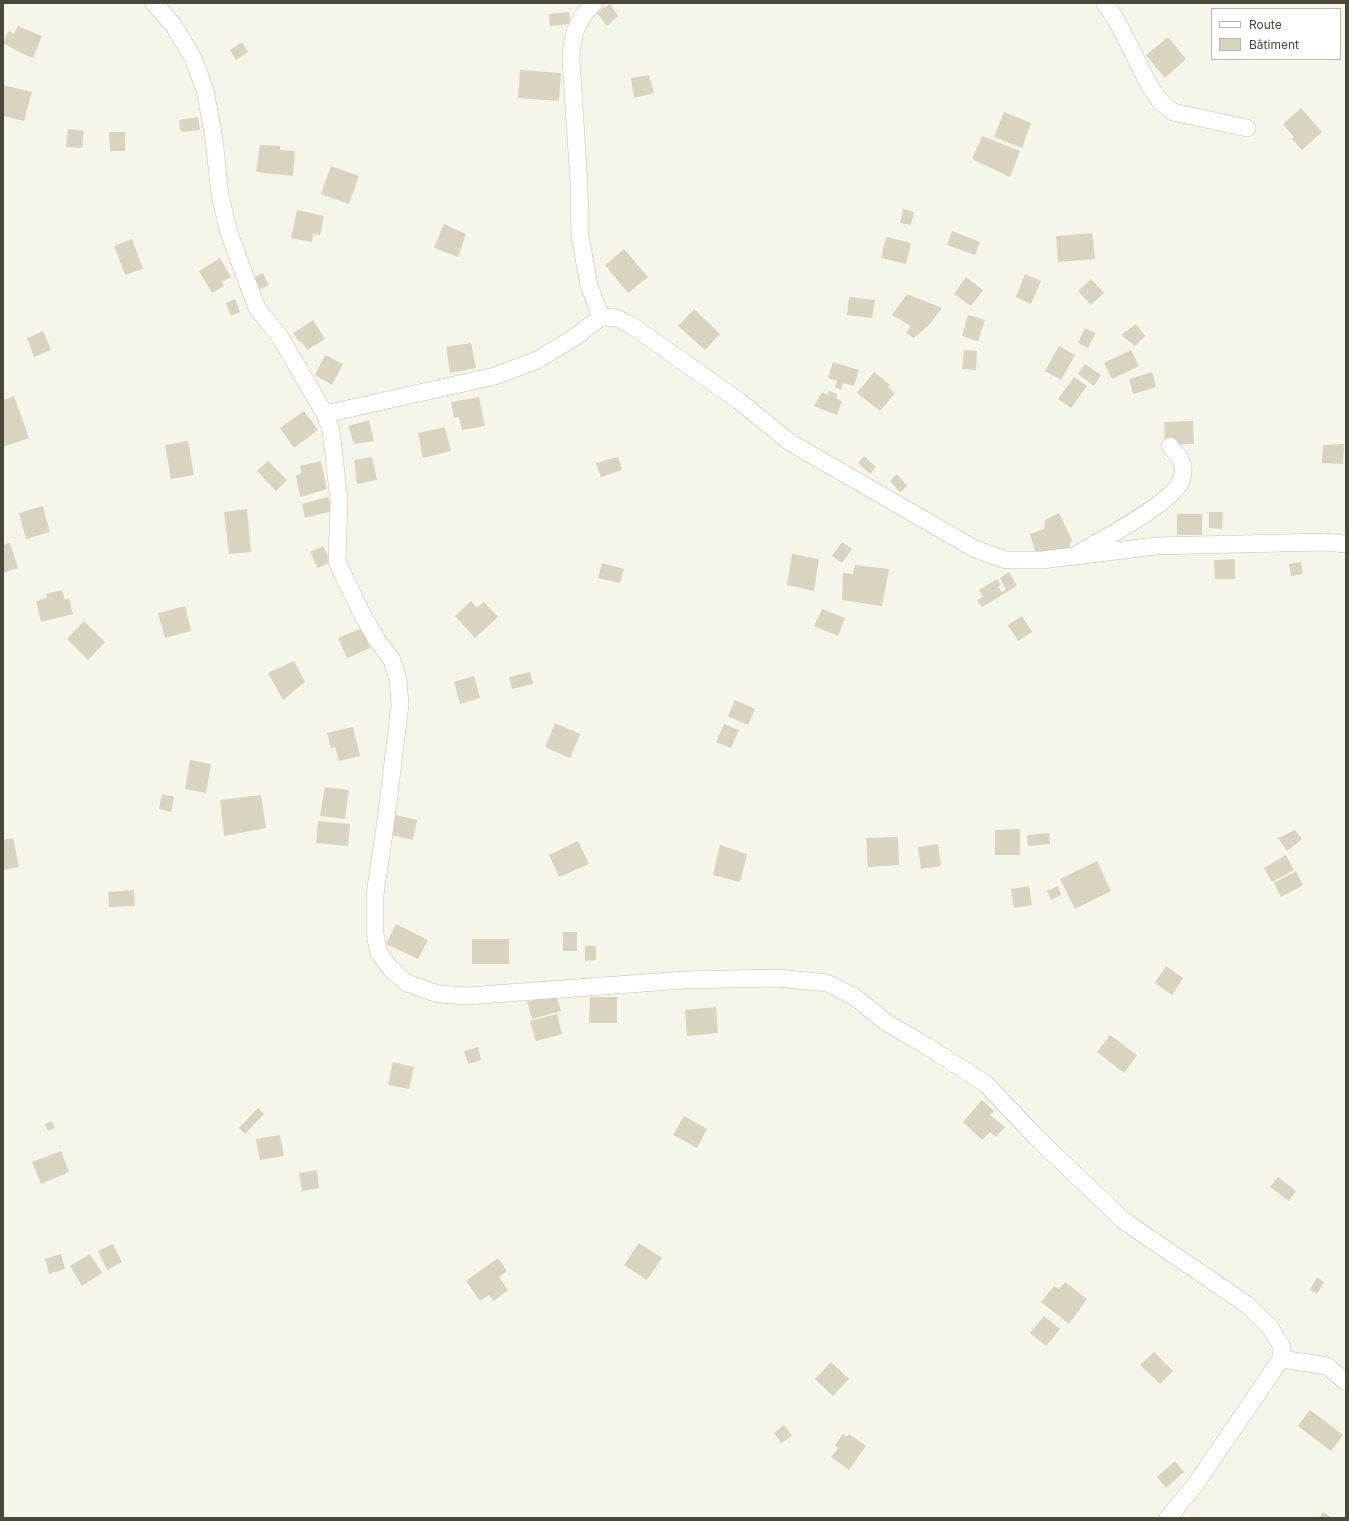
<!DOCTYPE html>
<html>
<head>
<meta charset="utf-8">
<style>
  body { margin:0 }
  #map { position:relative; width:1349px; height:1521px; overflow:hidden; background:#f6f5ea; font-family:Inter,sans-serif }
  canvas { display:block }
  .frame { position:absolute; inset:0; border:4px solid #4a4838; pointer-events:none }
  .legend { position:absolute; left:1211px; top:8px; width:130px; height:52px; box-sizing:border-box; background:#fff; border:1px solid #b7b6af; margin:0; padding:5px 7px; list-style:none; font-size:12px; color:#4a4838 }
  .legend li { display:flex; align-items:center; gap:8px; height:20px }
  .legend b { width:20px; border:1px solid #b7b6af }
</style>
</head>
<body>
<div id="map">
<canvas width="1349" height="1521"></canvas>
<div class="frame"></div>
<ul class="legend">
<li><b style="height:5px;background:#fff"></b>Route</li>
<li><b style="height:11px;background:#d8d4bf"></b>Bâtiment</li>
</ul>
</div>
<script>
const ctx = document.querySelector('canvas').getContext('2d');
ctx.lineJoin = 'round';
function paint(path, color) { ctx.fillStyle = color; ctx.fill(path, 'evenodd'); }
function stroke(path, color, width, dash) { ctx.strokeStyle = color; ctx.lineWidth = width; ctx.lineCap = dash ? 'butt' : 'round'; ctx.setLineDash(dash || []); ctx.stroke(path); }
paint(new Path2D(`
  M610 4 618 16 607 26 597 13Z
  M569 12 570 24 550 26 549 14Z
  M18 26 42 36 33 58 21 53 3 43 9 31 14 34Z
  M1168 37 1186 59 1165 78 1146 55Z
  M242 42 248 52 236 60 230 50Z
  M520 70 561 73 559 101 518 98Z
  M649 75 654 93 634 98 631 78Z
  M3 85 32 92 24 121 3 116Z
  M1301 108 1322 132 1302 150 1292 139 1294 137 1283 124Z
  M1004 112 1031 123 1022 148 994 137Z
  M198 117 200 130 181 132 179 120Z
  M68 129 84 131 82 148 66 147Z
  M109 132H125V151H110Z
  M982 136 1020 151 1010 177 972 159Z
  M260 145 280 146V150L295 151 293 176 256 172Z
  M331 166 359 176 349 204 321 194Z
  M903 209 914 212 911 225 900 223Z
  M297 210 324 216 320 235 313 234 312 242 291 238Z
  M444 224 466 234 458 257 434 248Z
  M952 231 980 242 975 255 947 245Z
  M1092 233 1095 259 1058 262 1056 236Z
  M886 237 911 243 906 264 881 258Z
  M132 239 143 269 125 275 114 246Z
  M624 249 648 277 628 293 605 265Z
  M220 258 231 277 222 282 224 286 212 293 199 271Z
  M263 273 269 285 257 291 251 279Z
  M1025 274 1041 281 1031 304 1016 297Z
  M966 277 983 290 971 306 954 294Z
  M1091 279 1104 293 1091 305 1078 291Z
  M907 294 942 308 930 324 914 338 906 333 911 326 892 315Z
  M849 297 875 300 872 318 847 315Z
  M235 299 240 312 231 316 226 303Z
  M694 309 720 334 705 350 678 326Z
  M968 315 985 320 978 341 962 336Z
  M313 320 325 339 307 350 301 341 299 342 293 333Z
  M1136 324 1145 336 1135 346 1121 335Z
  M1085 328 1096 333 1088 348 1078 343Z
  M43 331 51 350 34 357 27 338Z
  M471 343 476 368 450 373 446 347Z
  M1059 346 1075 355 1061 380 1045 371Z
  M964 350 977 351 976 370 962 369Z
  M1131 350 1139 366 1112 379 1104 363Z
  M325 355 343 364 332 385 315 375Z
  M833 362 859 370 854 386 843 383 841 390 835 387 837 381 828 378Z
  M1085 364 1101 375 1094 386 1078 374Z
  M874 372 890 385 888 387 895 393 880 411 857 393Z
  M1152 372 1156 387 1133 394 1129 379Z
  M1074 377 1087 386 1071 408 1058 399Z
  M829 391 837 394 836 398 842 401 837 415 814 406 822 392 828 395Z
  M14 396 29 438 3 447V400Z
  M479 397 485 426 462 430 459 417 454 418 451 402Z
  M304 411 318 430 294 448 280 428Z
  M369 420 374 441 354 444 348 426Z
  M1193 421 1194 444 1165 445 1164 422Z
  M445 427 451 451 423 458 418 433Z
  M188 441 194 475 171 479 165 445Z
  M1344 444 1343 464 1322 463 1323 445Z
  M864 456 876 467 870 474 858 463Z
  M372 457 377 480 357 484 354 460Z
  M618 457 622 470 601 477 596 463Z
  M268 461 287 480 276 491 257 471Z
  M321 461 327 489 300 497 296 476 301 473 300 466Z
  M897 474 907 486 900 492 890 481Z
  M328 497 332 511 305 518 302 504Z
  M43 506 50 532 26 539 19 513Z
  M247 509 251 552 229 554 224 512Z
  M1209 512H1223L1222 529 1209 528Z
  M1059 513 1072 540 1069 548 1058 553 1056 549 1037 557 1030 534 1044 529 1045 520Z
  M1177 514H1202V535H1177Z
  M842 542 852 549 842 563 832 556Z
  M10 543 18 568 3 573V545Z
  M323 546 331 562 318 568 310 552Z
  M792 554 819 559 814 591 787 585Z
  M1235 559V579H1215L1214 560Z
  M1301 562 1303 574 1291 576 1289 564Z
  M602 563 624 569 620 583 598 578Z
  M855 565 889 569 882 606 842 600 843 573 853 574Z
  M1009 572 1017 586 982 607 977 600 983 597 979 590 997 579 1001 585 998 587 1002 592 1006 589 1000 578Z
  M62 590 65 600 69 598 73 614 41 622 36 601 47 598 46 594Z
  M471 601 477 608 484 602 498 617 475 638 455 616Z
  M185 606 191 631 165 638 158 613Z
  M822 609 845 618 838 636 814 626Z
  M1022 616 1032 632 1018 641 1008 625Z
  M84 621 105 642 88 660 67 639Z
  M362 628 370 648 347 658 338 638Z
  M294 661 305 682 283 700 268 673Z
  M530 672 533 684 512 689 509 677Z
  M474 676 480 698 460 704 454 682Z
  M735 700 755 709 748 725 728 716Z
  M555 723 580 734 570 758 545 747Z
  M724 724 739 730 731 748 716 742Z
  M353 727 360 756 339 761 335 747 331 748 327 733Z
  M190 760 211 764 206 793 185 789Z
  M325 787 349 790 345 819 320 816Z
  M162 794 174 797 171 812 159 809Z
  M261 795 266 828 224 836 220 800Z
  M391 814 417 820 413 840 387 834Z
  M318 821 350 824 348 846 316 843Z
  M1020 829V855H995V830Z
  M1295 830 1302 839 1287 851 1278 838Z
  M1049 833 1050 844 1028 846 1027 835Z
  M898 837 899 865 868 867 866 838Z
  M13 838 19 867 3 870V840Z
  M578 841 589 864 559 877 549 855Z
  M938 844 941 866 921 869 918 847Z
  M720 845 747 854 740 882 713 875Z
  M1286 855 1294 870 1272 882 1264 868Z
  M1097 861 1111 891 1075 909 1060 879Z
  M1296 871 1303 885 1281 897 1274 883Z
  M1029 886 1032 905 1014 908 1011 889Z
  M1058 886 1061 895 1051 900 1047 891Z
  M134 890 135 906 109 907 108 892Z
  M396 924 428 940 418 959 386 944Z
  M563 932H577V951H563Z
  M472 939H509V964H472Z
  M585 946H596V960L585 961Z
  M1166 966 1183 978 1172 995 1155 983Z
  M556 994 561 1011 532 1019 527 1002Z
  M590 997H617V1023H589Z
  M716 1007 718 1033 687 1036 685 1010Z
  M557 1014 562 1034 536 1041 530 1021Z
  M1110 1035 1137 1055 1124 1073 1097 1052Z
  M478 1047 481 1060 468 1064 464 1051Z
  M393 1062 414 1067 409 1089 388 1085Z
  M982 1100 994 1111 990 1115 1005 1127 996 1137 990 1132 982 1140 963 1122Z
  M258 1108 264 1114 245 1134 239 1128Z
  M684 1116 707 1129 697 1148 673 1135Z
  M52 1121 55 1128 48 1131 45 1124Z
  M280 1135 284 1156 260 1160 256 1139Z
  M61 1151 69 1172 41 1184 32 1162Z
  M317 1170 319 1188 302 1191 299 1173Z
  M1278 1177 1296 1191 1289 1201 1270 1187Z
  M639 1243 662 1258 647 1280 624 1265Z
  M113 1244 122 1262 107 1270 98 1251Z
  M61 1254 65 1269 49 1274 45 1259Z
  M90 1254 102 1273 82 1286 70 1266Z
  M498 1258 507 1271 499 1277 508 1290 494 1301 489 1295 480 1301 466 1281Z
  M1317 1277 1324 1282 1317 1294 1310 1290Z
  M1065 1282 1087 1299 1069 1324 1041 1302 1054 1286 1059 1289Z
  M1044 1316 1060 1329 1046 1346 1030 1333Z
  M1154 1352 1173 1371 1160 1384 1140 1365Z
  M831 1362 849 1379 833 1396 815 1379Z
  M1310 1410 1343 1435 1331 1451 1298 1426Z
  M784 1425 792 1436 781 1443 774 1433Z
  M843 1434 847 1437 849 1434 866 1446 849 1470 831 1457 838 1448 835 1445Z
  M1175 1461 1184 1472 1166 1488 1157 1477Z
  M1323 1512 1332 1518H1319Z`), '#d8d4bf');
const minor = new Path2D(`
  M154 3 174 26 193 58 205 90 214 139 220 195 229 233 257 308 280 337 325 414 331 430 339 500 337 562 362 614 377 640 392 660 398 680 400 704 386 820 375 894V934L379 953 391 969 407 983 438 994 467 996 684 980 777 978 827 983 855 997 887 1023 925 1045 986 1084 1036 1137 1124 1221 1246 1304 1269 1326 1282 1347 1281 1359 1195 1485 1168 1518
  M594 3C576 22 572 34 571 59L579 184 580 236 589 285 601 317 617 318 631 325 739 401 791 443 975 549 1006 560H1042L1155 546 1324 542 1346 544
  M1105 3 1118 23 1149 85 1160 101 1173 112 1247 128
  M325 414 495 376 537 360 575 337 601 317
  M1079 553C1101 540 1172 503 1181 481 1187 466 1180 457 1170 446
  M1281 1359 1327 1366 1346 1382`);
stroke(minor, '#c2c0ac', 18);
stroke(minor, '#fff', 17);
</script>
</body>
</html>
